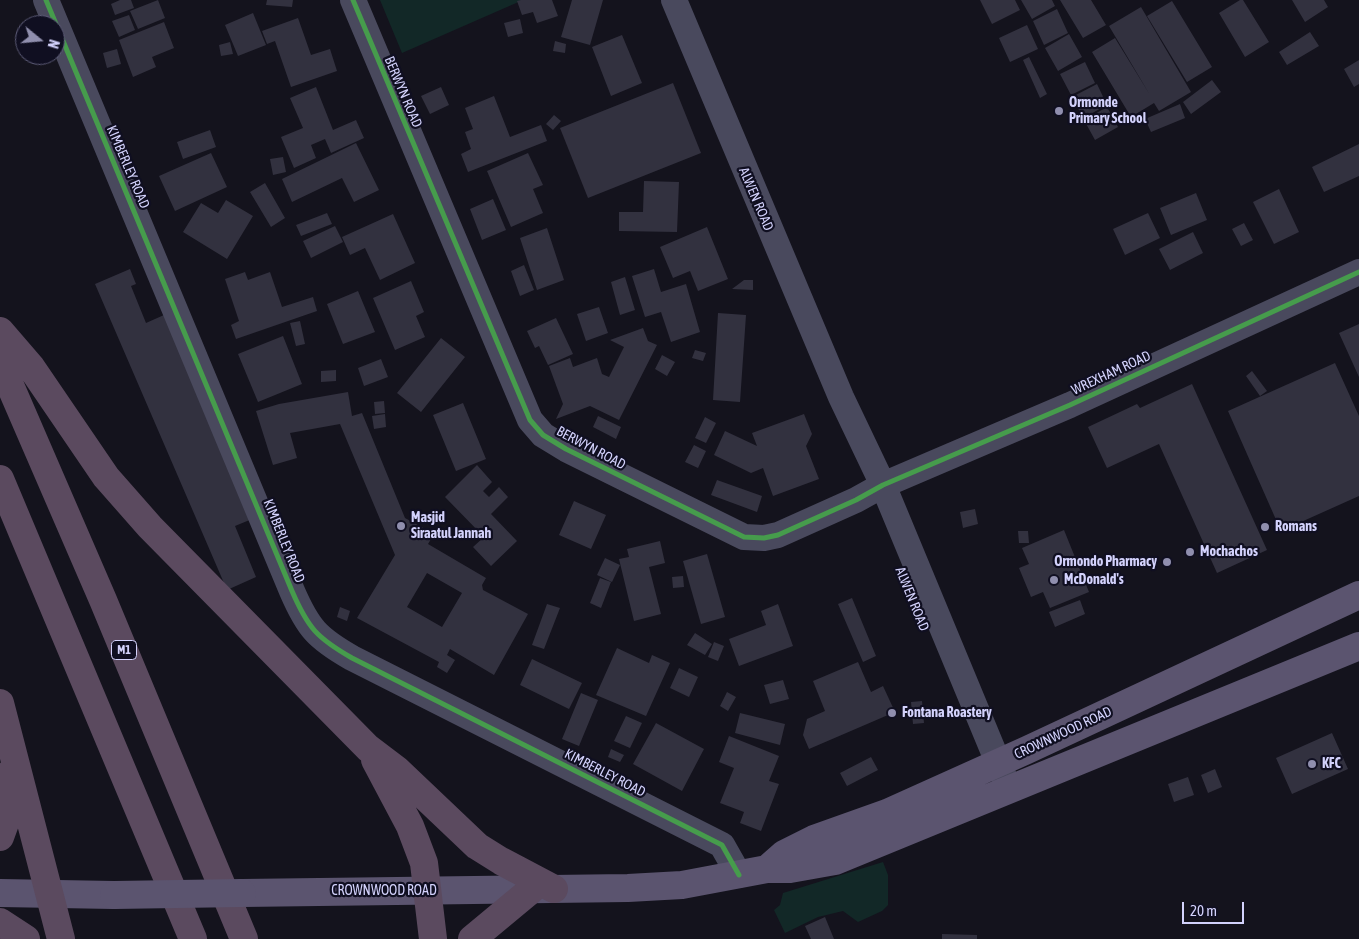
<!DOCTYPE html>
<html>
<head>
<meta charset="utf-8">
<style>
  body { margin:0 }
  #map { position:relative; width:1359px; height:939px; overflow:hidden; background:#14131d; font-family:"Asap Condensed",sans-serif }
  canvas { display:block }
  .north { position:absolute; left:15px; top:15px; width:50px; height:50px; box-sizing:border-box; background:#100f21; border:1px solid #5e5d79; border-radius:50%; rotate:107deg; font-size:14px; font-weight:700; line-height:20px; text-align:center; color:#d3d2fc }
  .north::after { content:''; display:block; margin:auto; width:18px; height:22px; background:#908fae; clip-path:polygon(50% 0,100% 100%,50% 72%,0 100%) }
  .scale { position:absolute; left:1182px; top:902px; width:62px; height:22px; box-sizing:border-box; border:2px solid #d3d2fc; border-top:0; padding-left:6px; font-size:15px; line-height:18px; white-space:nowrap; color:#d3d2fc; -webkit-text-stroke:4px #100f21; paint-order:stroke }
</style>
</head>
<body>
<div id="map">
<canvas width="1359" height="939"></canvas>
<div class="north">N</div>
<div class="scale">20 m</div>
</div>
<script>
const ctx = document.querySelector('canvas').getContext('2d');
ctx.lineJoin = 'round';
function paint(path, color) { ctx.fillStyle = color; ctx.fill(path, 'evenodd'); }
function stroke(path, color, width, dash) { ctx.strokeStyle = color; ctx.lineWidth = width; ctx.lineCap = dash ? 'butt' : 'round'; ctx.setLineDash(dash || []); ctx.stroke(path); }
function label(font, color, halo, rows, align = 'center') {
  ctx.font = font + ' "Asap Condensed",sans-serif'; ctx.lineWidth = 4.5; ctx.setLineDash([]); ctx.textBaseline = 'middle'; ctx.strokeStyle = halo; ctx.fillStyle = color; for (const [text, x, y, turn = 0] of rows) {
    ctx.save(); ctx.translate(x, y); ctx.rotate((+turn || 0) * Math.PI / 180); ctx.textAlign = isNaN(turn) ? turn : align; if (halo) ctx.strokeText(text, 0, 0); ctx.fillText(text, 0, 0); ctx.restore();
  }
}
paint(new Path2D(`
  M380 0H523L402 53Z
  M883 862 888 875V905L882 911 858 922 843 911 818 917 785 933 774 910 780 905 783 893Z`), '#122827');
paint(new Path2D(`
  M120 0H131L134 8 115 15 111 4Z
  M158 0 165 18 138 29 130 11Z
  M267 0H293L292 7 266 5Z
  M521 0H552L558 16 537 23 533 12 522 15 517 1Z
  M572 0H603L590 45 561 37Z
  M980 0H1015L1020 10 992 24Z
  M1021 0H1052L1055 6 1032 19Z
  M1060 0H1091L1106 25 1083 38Z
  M1240 0H1243L1269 42 1245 57 1219 13Z
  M1292 0H1324L1328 7 1305 22Z
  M1172 1 1212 67 1187 82 1147 16Z
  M1141 7 1191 92 1159 111 1154 103 1131 117 1092 52 1115 38 1150 95 1109 26Z
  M1057 9 1068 33 1044 45 1033 21Z
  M253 13 266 45 238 56 225 25Z
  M129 15 135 30 119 37 112 21Z
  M298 18 311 55 330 49 337 71 291 87 275 41 267 44 262 31Z
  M520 19 523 33 508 37 504 23Z
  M164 22 174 48 152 57 156 67 133 77 119 40Z
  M1027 25 1038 49 1010 62 999 38Z
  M1310 32 1319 46 1287 65 1279 52Z
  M1069 34 1082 57 1058 71 1045 48Z
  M622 35 642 83 611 96 592 47Z
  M555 41 566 44 565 53 553 51Z
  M230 42 233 54 221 56 219 45Z
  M117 49 121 64 107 68 103 53Z
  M1029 57 1047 94 1040 98 1023 60Z
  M1359 60V84L1354 87 1344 69Z
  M1085 62 1095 83 1071 95 1060 74Z
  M1212 80 1221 92 1191 114 1183 102Z
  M673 83 701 153 588 198 560 128Z
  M1097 84 1107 105 1083 118 1072 97Z
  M316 87 333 130 356 120 364 138 331 153 325 139 311 145 316 158 294 168 281 137 303 128 290 98Z
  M441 87 449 105 430 114 421 96Z
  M494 96 510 137 541 125 547 141 468 172 461 154 471 149 465 132 473 129 465 108Z
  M1180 104 1185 118 1151 132 1145 119Z
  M1107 107 1118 127 1095 140 1084 120Z
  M554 115 561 121 553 130 546 124Z
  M210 130 216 147 183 159 177 142Z
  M356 143 379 190 354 202 342 178 292 202 282 179Z
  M1359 144V176L1324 192 1312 167Z
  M211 153 227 187 175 211 159 176Z
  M528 153 543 185 533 189 543 213 511 227 487 171Z
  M283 157 286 172 273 175 270 159Z
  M644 181 679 182 677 232 619 231V212H643Z
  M265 183 285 218 271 227 250 192Z
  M1279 189 1299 232 1274 244 1253 202Z
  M1196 193 1207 220 1171 235 1160 208Z
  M493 199 506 230 482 240 470 209Z
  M226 200 253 216 227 259 183 232 201 203 218 213Z
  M327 213 332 224 301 236 296 225Z
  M1148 213 1160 238 1125 255 1113 229Z
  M393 214 415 263 380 280 365 248 350 255 342 237Z
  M1244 223 1253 240 1241 246 1232 229Z
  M335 226 343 242 311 258 303 241Z
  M707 227 728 279 698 291 690 271 673 278 660 247Z
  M547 228 564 280 537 290 520 238Z
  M1193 232 1203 253 1170 270 1159 249Z
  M524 265 534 290 520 296 511 271Z
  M130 269 136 284 131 286 146 323 164 315 252 519 235 526 256 577 227 590 95 284Z
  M654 269 661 292 686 284 700 332 671 342 661 312 645 317 632 276Z
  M245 272 248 280 270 272 282 307 313 297 317 311 236 339 231 325 239 321 225 279Z
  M625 277 635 310 620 315 611 282Z
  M744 280H753V290L732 289Z
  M411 281 424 312 416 316 425 337 395 350 373 298Z
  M358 291 375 332 343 344 327 304Z
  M599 307 608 333 586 341 577 314Z
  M718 313 746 315 740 402 713 400Z
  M556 318 573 354 548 365 539 346 535 348 527 331Z
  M300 321 305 344 296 346 290 323Z
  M1359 324V377L1339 333Z
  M643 328 648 341 657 345 619 420 590 406 556 419 563 404 549 366 570 358 573 367 597 358 602 374 609 377 624 347 610 340Z
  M283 336 302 384 258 402 238 354Z
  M441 338 465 357 421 412 397 393Z
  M695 350 706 353 703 361 692 358Z
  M662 355 675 362 667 376 655 369Z
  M381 359 388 377 364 386 358 368Z
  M1335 363 1359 416V496L1281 531 1228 411Z
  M336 370V381L321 382V371Z
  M1252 371 1267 391 1260 396 1246 376Z
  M1192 384 1267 550 1217 573 1159 444 1107 468 1088 427 1137 404 1140 408Z
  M348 392 352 416 362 413 405 518 434 534 428 544 486 578 482 585 483 590 528 614 494 675 450 649 447 655 455 660 447 673 437 667 439 662 357 618 395 555 340 424 290 433 297 458 273 465 256 411 279 404ZM427 573 462 593 442 627 407 607Z
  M384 401 385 413 375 414 374 402Z
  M463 403 486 459 456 471 433 415Z
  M385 414 386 427 374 429 372 416Z
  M804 414 812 434 806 446 819 479 773 496 763 468 751 473 714 455 725 431 757 446 752 433Z
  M598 416 621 427 616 439 593 427Z
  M705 417 716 423 706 443 695 438Z
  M694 445 706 451 698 468 685 462Z
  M477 465 492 482 483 491 489 497 499 487 508 497 491 514 517 541 491 566 473 547 484 537 445 497Z
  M717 480 762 496 757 512 711 495Z
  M574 501 606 515 591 549 559 535Z
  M975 509 978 524 963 528 960 512Z
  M1064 530 1089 592 1050 608 1043 592 1031 597 1019 568 1029 564 1022 548Z
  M1018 531H1028L1029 543H1019Z
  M660 541 665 563 649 567 661 614 634 621 619 559 629 557 627 549Z
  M707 554 725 617 701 624 683 561Z
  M605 558 620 565 612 582 597 575Z
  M683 576 684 587 673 588 672 577Z
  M600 578 611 582 601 608 590 603Z
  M852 598 876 656 863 662 838 604Z
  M1080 600 1085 614 1055 627 1049 612Z
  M547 604 560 608 544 649 532 645Z
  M778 604 793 646 739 666 729 639 766 625 761 611Z
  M340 607 350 611 347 621 337 617Z
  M695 633 712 644 705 655 687 645Z
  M714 642 724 646 718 661 708 657Z
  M617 648 649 663 652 655 670 663 646 716 596 695Z
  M532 659 582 683 569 709 520 685Z
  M858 662 871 692 883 686 895 712 809 749 803 735 807 719 825 711 813 681Z
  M679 668 698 677 689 697 670 688Z
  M783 680 789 699 770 704 764 685Z
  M727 692 736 697 728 711 720 706Z
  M581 693 598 700 579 746 562 739Z
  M922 701 924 723 913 724 911 702Z
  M740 713 785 724 780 745 735 733Z
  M626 716 642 723 630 748 614 741Z
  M656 723 704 749 682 791 633 764Z
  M1332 733 1348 769 1292 794 1276 758Z
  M729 736 779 756 769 781 779 784 761 831 740 823 744 812 720 803 734 768 719 762Z
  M611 749 624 755 620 762 608 757Z
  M871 757 878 770 847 786 840 773Z
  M1215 769 1222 787 1208 793 1201 775Z
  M1188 777 1194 795 1174 802 1168 784Z
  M825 917 834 939H811L805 926Z
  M942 934 977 935V939H942Z`), '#32313f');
stroke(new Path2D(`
  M46 0 292 591C308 628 317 638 352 658L722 845 739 875
  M353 0 530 420 543 435 566 449 744 537 764 538 778 535 856 500 883 485 1070 405 1359 272
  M674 0 841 397 883 485 1007 784`), '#49495d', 26);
stroke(new Path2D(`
  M767 869 784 854 814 839 887 813 1027 750 1359 595
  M0 893 114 895
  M242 893 628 888 682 885 767 869H790L835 861 1359 646`), '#5b546f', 28);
stroke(new Path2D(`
  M0 331 31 367 106 477 150 527 368 748 397 770 477 846 501 861 554 889
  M0 362 103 600 244 939
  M0 479 193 939
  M0 703 61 939
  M375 760 410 826 424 863 433 939
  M0 837 8 815 10 773
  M0 922 26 939
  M472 939 531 890`), '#5b4a5f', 28);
stroke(new Path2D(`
  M114 895 242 893`), '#5b546f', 28);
stroke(new Path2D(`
  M46 0 292 591C308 628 317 638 352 658L722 845 739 875
  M353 0 530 420 543 435 566 449 744 537 764 538 778 535 856 500 883 485 1070 405 1359 272`), '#469c4c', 5);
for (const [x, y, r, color] of [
  [1059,111,5,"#908fae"],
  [401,526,5,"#908fae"],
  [1265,527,5,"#908fae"],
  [1190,552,5,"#908fae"],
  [1167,562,5,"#908fae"],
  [1054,580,5,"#908fae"],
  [892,713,5,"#908fae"],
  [1312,764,5,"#908fae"]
]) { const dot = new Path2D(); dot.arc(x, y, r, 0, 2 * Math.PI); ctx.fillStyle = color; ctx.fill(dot); stroke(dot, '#100f21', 2); }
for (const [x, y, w] of [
  [124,650,25]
]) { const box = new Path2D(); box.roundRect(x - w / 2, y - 9.5, w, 19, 4); ctx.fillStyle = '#100f21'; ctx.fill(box); stroke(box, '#d3d2fc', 1); }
label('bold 12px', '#d3d2fc', null, [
  ["M1",124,650]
]);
label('14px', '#d3d2fc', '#100f21', [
  ["BERWYN ROAD",403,92,67],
  ["KIMBERLEY ROAD",128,167,67],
  ["ALWEN ROAD",756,199,67],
  ["WREXHAM ROAD",1111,373,-25],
  ["BERWYN ROAD",591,448,28],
  ["KIMBERLEY ROAD",284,541,68],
  ["ALWEN ROAD",912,599,68],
  ["CROWNWOOD ROAD",1063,733,-25],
  ["KIMBERLEY ROAD",605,773,27],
  ["CROWNWOOD ROAD",384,891]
]);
label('bold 14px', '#d3d2fc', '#100f21', [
  ["Ormonde",1069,103],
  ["Primary School",1069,119],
  ["Masjid",411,518],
  ["Siraatul Jannah",411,534],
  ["Romans",1275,527],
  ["Mochachos",1200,552],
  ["Ormondo Pharmacy",1157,562,"right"],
  ["McDonald's",1064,580],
  ["Fontana Roastery",902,713],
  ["KFC",1322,764]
], 'left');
</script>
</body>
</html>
